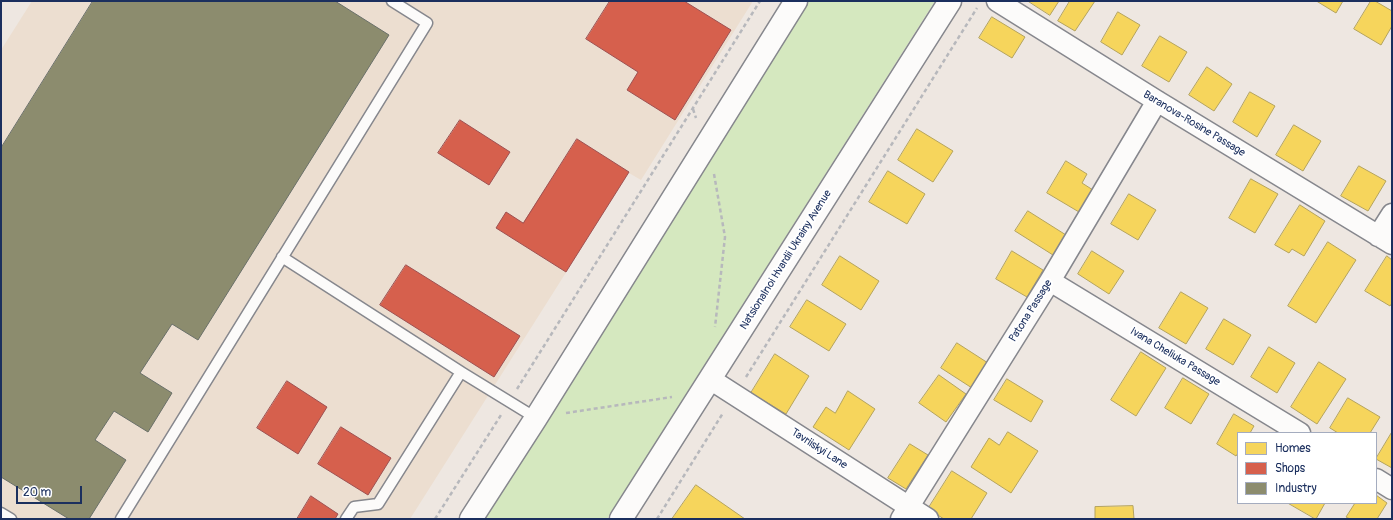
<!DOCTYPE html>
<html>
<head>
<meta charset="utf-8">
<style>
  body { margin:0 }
  #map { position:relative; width:1393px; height:520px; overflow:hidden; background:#eee7e1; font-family:Pangolin,sans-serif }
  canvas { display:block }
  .frame { position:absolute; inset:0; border:2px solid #1b2f5e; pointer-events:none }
  .legend { position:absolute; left:1237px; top:432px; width:140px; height:72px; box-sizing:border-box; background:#fff; border:1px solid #a4acbf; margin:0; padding:5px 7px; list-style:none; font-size:12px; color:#1b2f5e }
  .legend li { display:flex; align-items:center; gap:8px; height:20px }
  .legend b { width:20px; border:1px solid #a4acbf }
  .scale { position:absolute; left:16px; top:486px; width:66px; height:18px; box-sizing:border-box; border:2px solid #1b2f5e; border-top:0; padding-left:5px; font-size:12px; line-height:14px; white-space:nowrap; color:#1b2f5e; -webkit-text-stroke:3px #fff; paint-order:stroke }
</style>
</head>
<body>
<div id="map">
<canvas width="1393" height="520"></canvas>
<div class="frame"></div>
<ul class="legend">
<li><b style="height:11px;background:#f6d55c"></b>Homes</li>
<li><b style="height:11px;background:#d6604d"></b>Shops</li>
<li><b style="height:11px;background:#8c8c6e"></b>Industry</li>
</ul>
<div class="scale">20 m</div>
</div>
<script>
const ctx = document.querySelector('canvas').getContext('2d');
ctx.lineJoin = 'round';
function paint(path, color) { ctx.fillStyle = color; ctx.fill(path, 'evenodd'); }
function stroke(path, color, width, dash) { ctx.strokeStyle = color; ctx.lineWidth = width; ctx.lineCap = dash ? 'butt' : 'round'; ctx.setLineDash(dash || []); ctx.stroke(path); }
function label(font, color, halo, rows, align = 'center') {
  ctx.font = font + ' Pangolin,sans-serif'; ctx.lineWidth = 4; ctx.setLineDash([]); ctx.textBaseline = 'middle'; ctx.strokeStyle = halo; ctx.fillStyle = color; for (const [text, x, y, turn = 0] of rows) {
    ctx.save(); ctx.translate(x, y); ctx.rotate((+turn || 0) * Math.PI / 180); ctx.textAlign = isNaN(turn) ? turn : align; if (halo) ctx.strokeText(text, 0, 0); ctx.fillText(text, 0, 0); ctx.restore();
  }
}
paint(new Path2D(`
  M32 1H753L641 180 629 173 410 519H1V50Z`), '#ecded0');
paint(new Path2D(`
  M809 1H935L607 519H485Z`), '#d5e8bf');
const homes = new Path2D(`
  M1028 1H1059L1050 15Z
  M1070 1H1095L1075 31 1058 21Z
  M1319 1H1343L1336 13 1318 2Z
  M1371 1H1375L1392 11V26L1381 45 1354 29Z
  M1118 12 1140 25 1122 55 1101 42Z
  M992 17 1025 37 1012 58 979 38Z
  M1160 36 1187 52 1169 82 1142 66Z
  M1207 67 1232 84 1214 111 1189 95Z
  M1250 92 1275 106 1257 137 1233 122Z
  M1294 125 1321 141 1303 171 1276 155Z
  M917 129 953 151 933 182 898 160Z
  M1066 161 1087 174 1082 183 1093 190 1079 212 1047 193Z
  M1359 166 1386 181 1368 211 1341 196Z
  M888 171 925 194 907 224 869 202Z
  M1251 179 1278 194 1255 233 1229 218Z
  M1129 194 1156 210 1138 240 1111 224Z
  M1300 205 1325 221 1304 256 1292 249 1289 253 1275 245Z
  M1028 211 1066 235 1053 255 1015 231Z
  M1328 242 1356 260 1316 323 1288 306Z
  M1012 251 1043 270 1027 297 996 279Z
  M1092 251 1124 271 1109 294 1078 274Z
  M840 256 879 281 861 310 822 285Z
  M1387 256 1392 260V303L1390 306 1365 291Z
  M1181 292 1208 308 1186 344 1159 328Z
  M807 300 846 324 829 351 790 327Z
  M1224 319 1251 335 1233 365 1206 349Z
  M957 343 988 363 972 388 941 368Z
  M1269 347 1295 363 1277 393 1251 377Z
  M1141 352 1166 368 1136 416 1111 400Z
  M775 354 809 376 786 414 751 393Z
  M1319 362 1346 379 1317 424 1291 407Z
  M939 375 966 394 946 422 919 403Z
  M1183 378 1209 394 1191 424 1165 408Z
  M1007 379 1043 401 1031 422 994 400Z
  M848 391 875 409 849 450 813 427 826 407 835 413Z
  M1348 398 1380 417 1370 433H1338L1330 428Z
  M1234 414 1254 426 1250 433H1238V453L1236 456 1217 444Z
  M1008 432 1038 451 1011 493 971 467 989 438 999 445Z
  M1392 432V468L1376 459Z
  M910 444 928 455 906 489 888 478Z
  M952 471 987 493 971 519H944L928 509Z
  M696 485 745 519H672Z
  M1376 495 1387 503 1377 519H1350L1346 517 1355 503H1376Z
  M1288 503H1325L1316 519Z
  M1133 506 1134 519H1095V507Z`);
paint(homes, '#f6d55c');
stroke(homes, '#b4a35d', 1);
const shops = new Path2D(`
  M610 1H684L731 30 675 120 627 90 638 72 586 39Z
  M460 120 510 152 489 185 438 153Z
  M577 139 629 172 566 272 496 228 506 212 523 223Z
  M406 265 520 336 494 377 380 305Z
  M287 381 327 407 298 454 257 428Z
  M341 427 391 458 368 495 318 464Z
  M311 496 338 514 335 519H297Z`);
paint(shops, '#d6604d');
stroke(shops, '#9e5152', 1);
const industry = new Path2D(`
  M93 1H335L389 35 198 340 172 324 140 373 172 393 148 432 114 411 95 440 126 460 89 519H69L1 477V148Z`);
paint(industry, '#8c8c6e');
stroke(industry, '#6a7069', 1);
const lane = new Path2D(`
  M282 257 461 372 378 504 354 507 346 519
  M461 372 536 418
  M1 513 11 519
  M121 519 427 23 392 1`);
const street = new Path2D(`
  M997 1 1157 101 1392 244
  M1378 236 1392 214
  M1050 281 1300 433
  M710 379 928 519
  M1376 479 1392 489
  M901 519 1050 281 1157 101`);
const secondary = new Path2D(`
  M471 519 536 418 796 1
  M621 519 950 1`);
stroke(lane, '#86878d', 13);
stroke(street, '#86878d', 23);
stroke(secondary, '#86878d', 25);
stroke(new Path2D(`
  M693 109 696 118
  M714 174 725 237 715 327
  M746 377 977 8
  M517 389 760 1
  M566 413 672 397
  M435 519 501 415
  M657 519 723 413`), '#b7b8bc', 2.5, [4, 3]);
stroke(lane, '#fcfbfa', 10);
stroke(street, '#fcfbfa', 20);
stroke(secondary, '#fcfbfa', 22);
label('11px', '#1b2f5e', '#fff', [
  ["Baranova-Rosine Passage",1194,124,31],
  ["Natsionalnoi Hvardii Ukrainy Avenue",786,260,-58],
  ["Patona Passage",1031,311,-58],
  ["Ivana Cheliuka Passage",1175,357,31],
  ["Tavriiskyi Lane",819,449,33]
]);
</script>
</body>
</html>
